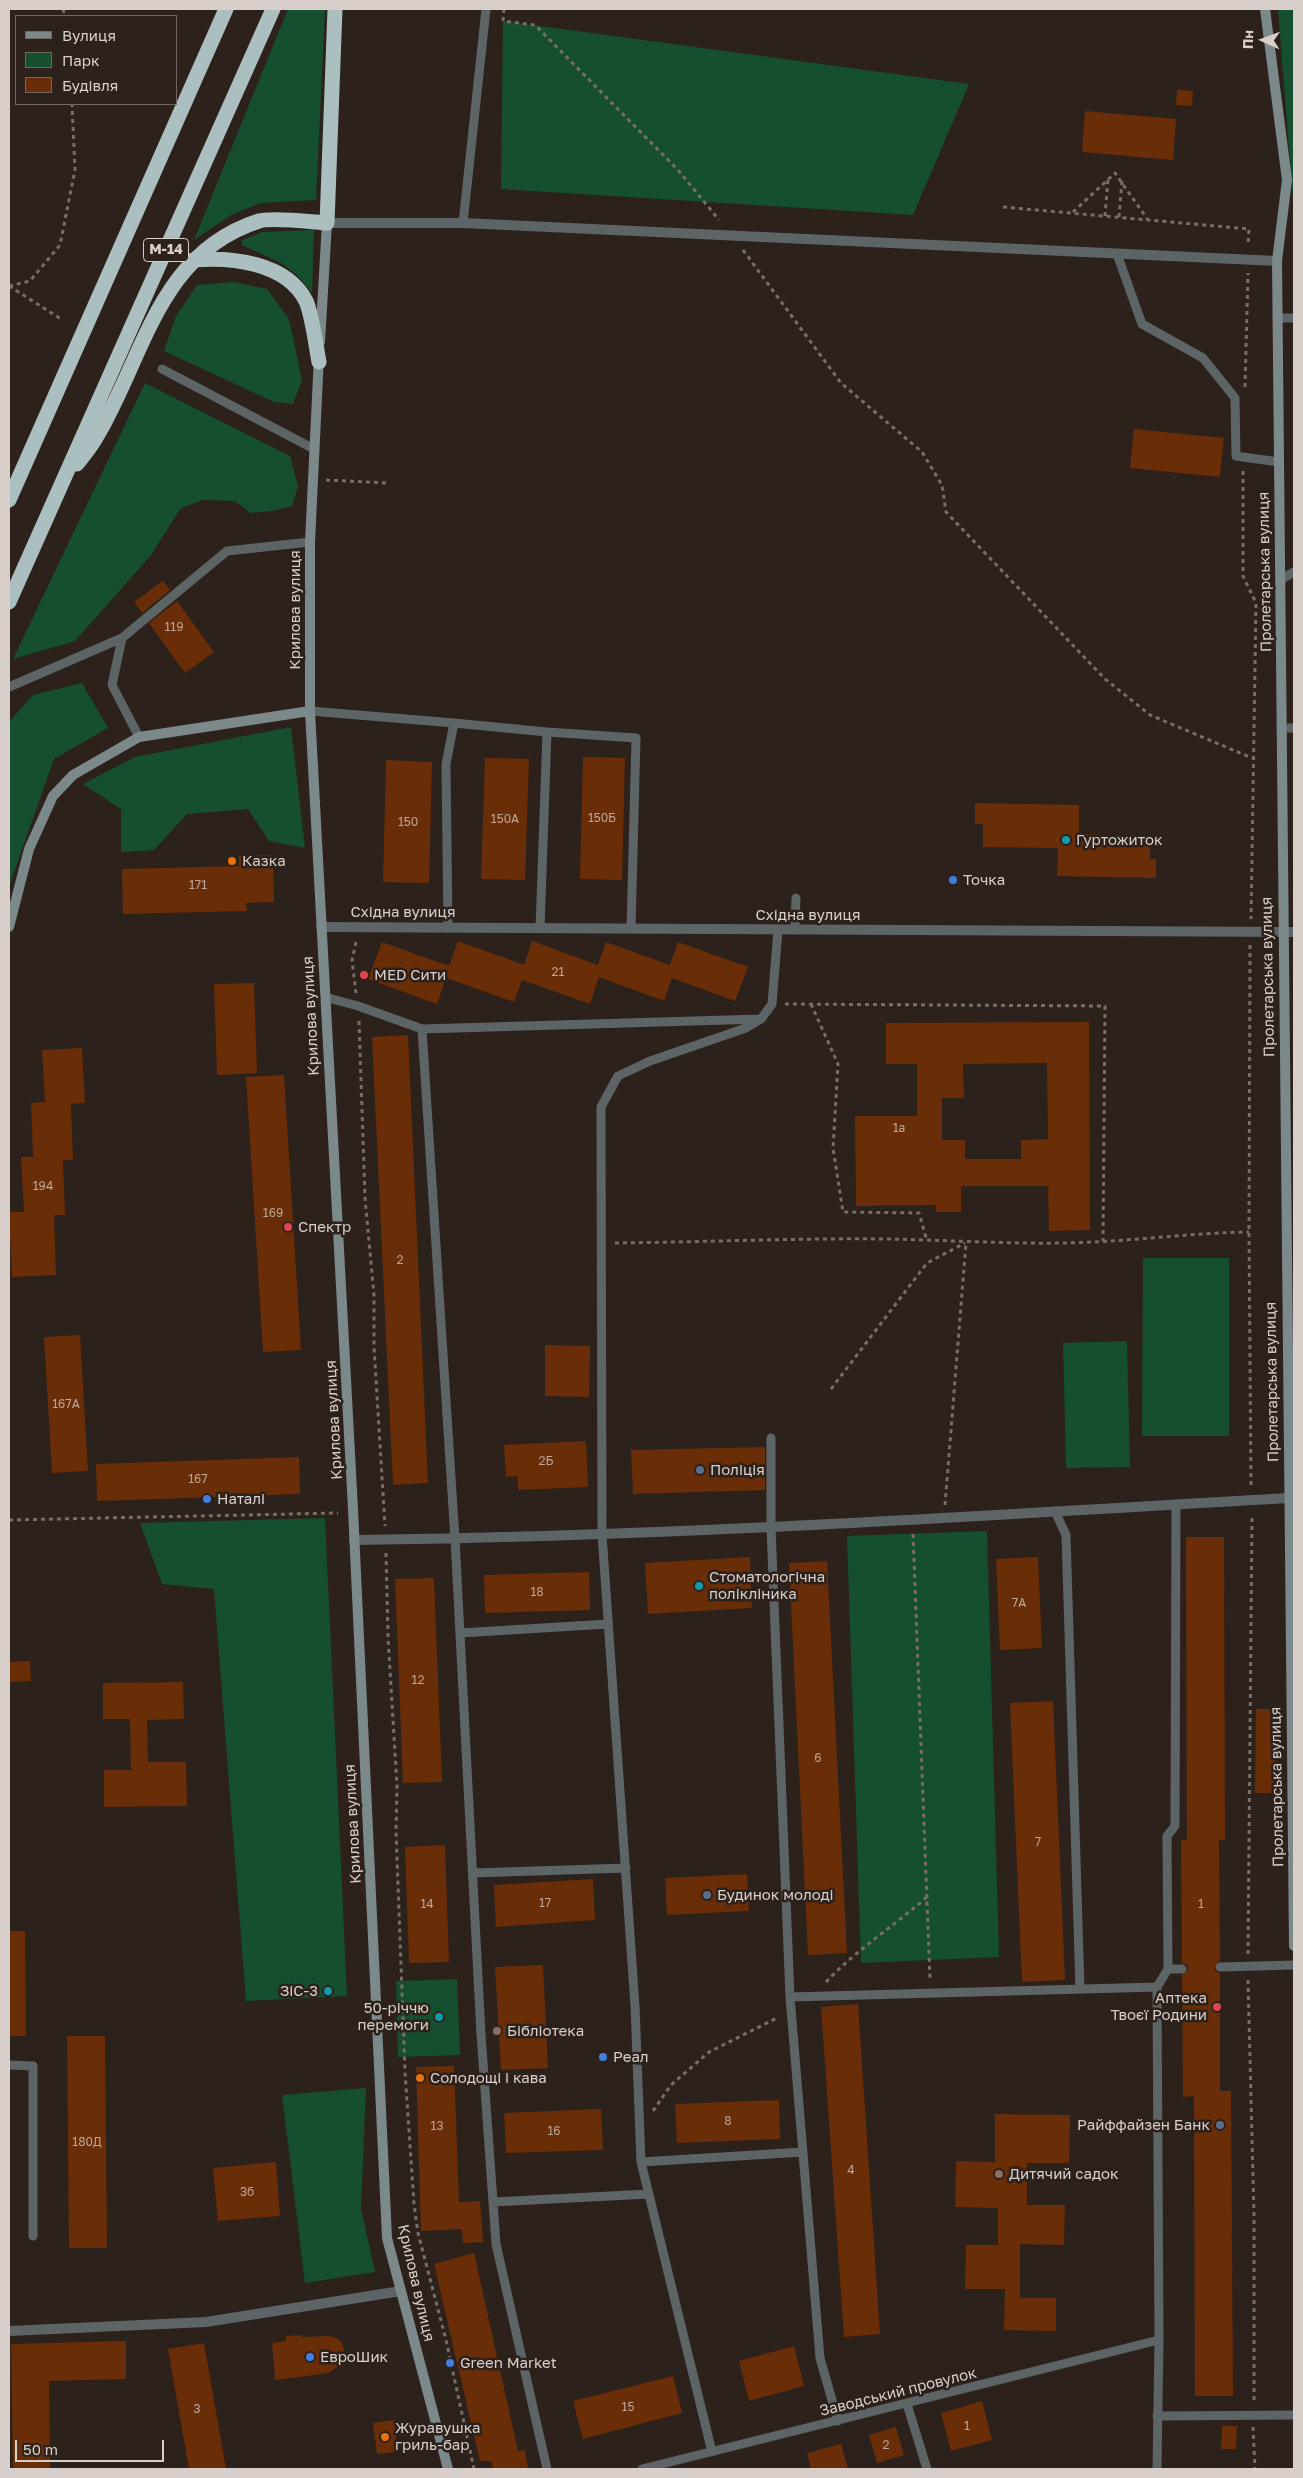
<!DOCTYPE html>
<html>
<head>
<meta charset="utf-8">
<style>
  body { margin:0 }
  #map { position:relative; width:1303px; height:2478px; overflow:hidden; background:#2d211b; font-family:"Golos Text",sans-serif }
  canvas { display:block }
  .frame { position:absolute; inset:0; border:10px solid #d8cfcb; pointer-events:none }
  .legend { position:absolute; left:15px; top:15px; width:162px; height:90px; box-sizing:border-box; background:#2d211b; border:1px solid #716761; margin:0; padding:6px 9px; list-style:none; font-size:15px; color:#d8cfcb }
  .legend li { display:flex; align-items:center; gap:10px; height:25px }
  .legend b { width:25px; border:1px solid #716761 }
  .north { position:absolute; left:1238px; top:15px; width:50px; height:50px; -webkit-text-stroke:4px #2d211b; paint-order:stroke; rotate:272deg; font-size:14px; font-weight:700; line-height:20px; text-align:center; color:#d8cfcb }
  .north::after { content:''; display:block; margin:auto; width:18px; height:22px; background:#d8cfcb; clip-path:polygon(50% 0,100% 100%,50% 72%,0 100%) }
  .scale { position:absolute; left:15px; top:2440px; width:149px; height:22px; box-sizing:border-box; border:2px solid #d8cfcb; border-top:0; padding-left:6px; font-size:15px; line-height:18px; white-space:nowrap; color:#d8cfcb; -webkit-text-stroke:4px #2d211b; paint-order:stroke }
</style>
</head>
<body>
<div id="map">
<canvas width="1303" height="2478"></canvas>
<div class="frame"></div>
<ul class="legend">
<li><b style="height:6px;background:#7c898a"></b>Вулиця</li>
<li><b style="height:14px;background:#164f2f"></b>Парк</li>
<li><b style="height:14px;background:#692d07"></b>Будівля</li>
</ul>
<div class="north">Пн</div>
<div class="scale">50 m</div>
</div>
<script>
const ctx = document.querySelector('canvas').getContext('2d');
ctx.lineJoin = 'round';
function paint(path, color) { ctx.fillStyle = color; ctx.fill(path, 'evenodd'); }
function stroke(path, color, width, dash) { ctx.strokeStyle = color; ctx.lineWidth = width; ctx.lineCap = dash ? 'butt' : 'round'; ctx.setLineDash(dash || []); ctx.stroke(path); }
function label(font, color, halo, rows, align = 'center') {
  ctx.font = font + ' "Golos Text",sans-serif'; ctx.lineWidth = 5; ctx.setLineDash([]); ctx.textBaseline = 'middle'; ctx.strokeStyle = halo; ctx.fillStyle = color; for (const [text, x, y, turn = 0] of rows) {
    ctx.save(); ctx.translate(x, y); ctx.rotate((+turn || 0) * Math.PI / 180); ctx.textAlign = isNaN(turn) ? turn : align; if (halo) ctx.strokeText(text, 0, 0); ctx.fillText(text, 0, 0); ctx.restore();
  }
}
paint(new Path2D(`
  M288 9H325L316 200 261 203 231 215 194 240Z
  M1278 9H1294V212Z
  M503 21 969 84 913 215 501 189Z
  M314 230 312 293 298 276 281 263 242 245V240L262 232Z
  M233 282 267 289 289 319 302 380 293 404 274 402 164 351 176 316 197 285Z
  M145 383 290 456 298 486 292 506 272 511 251 513 235 501 202 500 180 509 151 555 75 641 13 659Z
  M82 683 108 728 54 759 9 886V722L33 695Z
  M291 727 305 848 269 841 248 809 187 814 154 850 121 852V809L83 784 135 757Z
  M1143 1258H1229V1436H1142Z
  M1127 1341 1130 1467 1066 1468 1063 1343Z
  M325 1518 347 1996 246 2001 214 1589 162 1584 140 1523Z
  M987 1531 999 1957 861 1963 847 1536Z
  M457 1979 460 2055 398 2057 396 1981Z
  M366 2088 361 2208 375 2272 305 2283 282 2095Z`), '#164f2f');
paint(new Path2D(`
  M1177 90 1193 91 1192 106 1176 105Z
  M1085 111 1176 119 1173 160 1082 152Z
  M1134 429 1224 438 1220 477 1130 468Z
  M163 581 170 590 142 613 134 602Z
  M177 601 214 652 185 673 149 623Z
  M583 757 625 758 622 880 580 879Z
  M485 758 529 759 525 880 481 879Z
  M386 760 432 762 429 883 383 882Z
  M975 803 1079 805V834L1150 836V859H1156V878L1057 876 1058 848 983 847V824H975Z
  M273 855 274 902 246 903 247 911 123 914 122 869 239 866V856Z
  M458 941 524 965 532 941 598 965 606 942 670 965 678 942 748 967 735 1001 672 978 664 1001 599 977 590 1004 522 980 514 1002 446 978 437 1004 368 979 382 942 449 966Z
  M254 983 257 1073 217 1075 214 984Z
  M1089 1022 1090 1230 1049 1231 1048 1186H961V1212H936V1205L856 1206 855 1116H917V1064H886V1023ZM1047 1063 1048 1139 1021 1140V1159H965V1140H942V1098H964L963 1064Z
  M408 1035 428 1483 393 1485 372 1037Z
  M82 1048 85 1103 71 1104 73 1160H63L65 1215H54L56 1275 12 1277 9 1212H24L21 1157H33L31 1103 45 1102 42 1050Z
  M284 1075 301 1350 263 1352 246 1077Z
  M80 1335 88 1471 52 1473 44 1337Z
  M545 1345 590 1346 589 1397 545 1396Z
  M586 1441 588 1487 518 1490V1476L506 1477 504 1445Z
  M765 1447V1490L633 1494 631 1450Z
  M299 1457 300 1494 97 1501 96 1464Z
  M1186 1537H1224L1225 1840H1219L1220 1961 1214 1967 1215 1971 1220 1973V2091H1231L1233 2396H1195L1194 2096 1183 2097 1182 1975 1188 1969 1187 1965 1182 1963 1181 1840H1187Z
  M750 1557 752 1608 648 1614 645 1563Z
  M1038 1557 1042 1648 1000 1650 996 1559Z
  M827 1561 847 1953 808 1955 789 1563Z
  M589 1572 590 1610 485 1613 484 1575Z
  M434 1578 442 1782 403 1783 395 1579Z
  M30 1661 31 1681 9 1682V1662Z
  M183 1682 184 1719 147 1720 148 1762H186L187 1806 104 1807V1770H131L130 1719H103V1683Z
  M1053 1701 1065 1980 1022 1982 1010 1703Z
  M1256 1709H1276L1275 1754H1278L1276 1793H1255Z
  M445 1845 449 1962 409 1963 405 1847Z
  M747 1874 749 1911 667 1915 665 1878Z
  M593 1879 595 1920 496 1927 494 1885Z
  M9 1931H25L26 2036H9Z
  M543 1965 548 2068 501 2070 495 1967Z
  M858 2004 880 2334 844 2337 821 2007Z
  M67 2036H105L107 2248H69Z
  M454 2066 459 2202 480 2201 483 2242 463 2243 462 2229 421 2231 416 2067Z
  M779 2100 780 2139 677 2143 675 2104Z
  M601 2109 603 2150 506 2153 504 2113Z
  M995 2114 1070 2115 1069 2163H1027V2205H1065L1064 2245 1020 2244V2298H1056V2331L1004 2330 1005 2289H965L966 2245H998V2208L955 2207 956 2161 995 2162Z
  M276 2162 280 2216 218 2221 213 2168Z
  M474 2253 518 2451 525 2450 528 2469H493L491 2461H480L434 2264Z
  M301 2335 302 2337 330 2336 336 2338 341 2341 344 2349 342 2363 329 2373 275 2380 272 2343 286 2341V2336Z
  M126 2341V2379L49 2381 50 2469H13L11 2344Z
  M204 2343 226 2469H189L168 2349Z
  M794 2346 804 2386 749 2401 739 2361Z
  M673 2376 682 2413 583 2439 573 2401Z
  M982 2401 992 2440 951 2451 941 2413Z
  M394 2420 398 2452 377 2454 373 2423Z
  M1222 2426H1237L1236 2449H1221Z
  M896 2427 904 2455 877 2463 869 2435Z
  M841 2444 848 2469H811L807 2453Z`), '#692d07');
stroke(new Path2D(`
  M63 9 65 16
  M504 9 503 21 535 25 679 171 719 220
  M1003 207 1249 229 1248 245
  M1073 212 1115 173 1148 220
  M1105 216 1108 179
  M1119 217 1122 181
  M743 250 841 383 922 452 942 485 946 512 1105 679 1150 715 1252 758
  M9 286 30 281 60 245 75 170 72 104
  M9 286 61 319
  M1245 387 1248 273
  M1243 471V576L1256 603 1251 919
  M326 480 388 483
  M356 942 352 960 356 993
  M1250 945 1249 1232 1251 1486
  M785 1004 1105 1006 1103 1241
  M811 1004 838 1064 833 1148 843 1212 919 1213 927 1241
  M359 1021 365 1198 374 1295V1347L385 1526
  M615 1243C705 1242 796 1238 887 1239 946 1240 1005 1244 1064 1243 1126 1242 1187 1233 1249 1232
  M831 1389 927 1263 965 1243
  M945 1505 966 1243
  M9 1520 338 1513
  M913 1534 930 1980
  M386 1553 388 1637 397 1786 396 1831 405 2072 414 2204 418 2233 446 2340 474 2469
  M1248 1954 1252 1515
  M1248 1980 1254 2216V2401
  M826 1982C856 1950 894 1926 927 1897
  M653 2111 671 2085 709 2052 777 2018
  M1253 2427 1255 2469`), '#786e68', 3, [4, 4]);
stroke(new Path2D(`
  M463 223 486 9
  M1117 254 1142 324 1203 358 1235 398 1236 456 1279 462
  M1277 318H1294
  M162 369 314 449
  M1280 580 1294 572
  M122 638 112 685 139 737
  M9 687 122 638 227 551 310 542
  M310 711 454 723
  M1281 728H1294
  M547 732 636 738 631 929
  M448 928 446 764 454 723 547 732 540 928
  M795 930 796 898
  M325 997 358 1006 422 1029
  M771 1438V1528L790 1997 820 2358 838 2421
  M1055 1511 1066 1535 1080 1989
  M460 1633 608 1624
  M473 1873 626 1868
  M1220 1967 1294 1965
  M1168 1969H1182
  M790 1997 1157 1987
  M9 2065 33 2066V2236
  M641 2162 803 2152
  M493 2202 649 2194
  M907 2404 927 2469
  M1157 2416 1294 2415
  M712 2452 641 2162 635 2006 602 1534 601 1107 618 1076 650 1061 746 1028 761 1019 772 1004 778 930
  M547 2469 496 2244 481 2034 455 1539 422 1029 761 1019
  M642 2469 1159 2340
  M1157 2469 1159 2340 1157 1987 1168 1969 1167 1836 1175 1826 1176 1504`), '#5c6465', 9);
stroke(new Path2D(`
  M327 223H463L1277 261
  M321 927 1294 932
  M354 1540C666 1537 977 1516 1288 1498
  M9 2331 206 2322 401 2291`), '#5c6465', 10);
stroke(new Path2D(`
  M1265 9 1287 180 1277 261 1294 1946
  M320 342 327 223
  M319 356 310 542V711L353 1509 387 2238 448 2469
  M9 927 29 849 53 796 73 775 139 737 310 711`), '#7c898a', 10);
stroke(new Path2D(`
  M193 260C231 257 286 262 306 301 312 314 316 346 319 362
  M77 464C84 455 92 446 97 436 144 357 158 253 259 221 271 217 312 222 327 223L335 9
  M9 500 226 9
  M9 602 273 9`), '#abbfc1', 15);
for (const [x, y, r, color] of [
  [1066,840,5,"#0f9aa8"],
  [232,861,5,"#e8710a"],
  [953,880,5,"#3f7fe0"],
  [364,975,5,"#e0444e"],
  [288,1227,5,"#e0444e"],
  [700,1470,5,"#5c6f8a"],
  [207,1499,5,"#3f7fe0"],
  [699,1586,5,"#0f9aa8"],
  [707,1895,5,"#5c6f8a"],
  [328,1991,5,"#0f9aa8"],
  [1217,2007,5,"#e0444e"],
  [439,2017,5,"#0f9aa8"],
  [497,2031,5,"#8d6e63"],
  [603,2057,5,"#3f7fe0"],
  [420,2078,5,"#e8710a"],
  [1220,2125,5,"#5c6f8a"],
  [999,2174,5,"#8d6e63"],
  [310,2357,5,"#3f7fe0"],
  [450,2363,5,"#3f7fe0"],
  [385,2437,5,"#e8710a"]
]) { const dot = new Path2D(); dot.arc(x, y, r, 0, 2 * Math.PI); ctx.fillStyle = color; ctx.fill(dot); stroke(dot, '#2d211b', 2); }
label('12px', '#bca69a', null, [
  ["119",174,627],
  ["150Б",602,818],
  ["150А",505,819],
  ["150",408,822],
  ["171",198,885],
  ["21",558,972],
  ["1а",899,1128],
  ["194",43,1186],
  ["169",273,1213],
  ["2",400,1260],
  ["167А",66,1404],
  ["2Б",546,1461],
  ["167",198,1479],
  ["18",537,1592],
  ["7А",1019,1603],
  ["12",418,1680],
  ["6",818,1758],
  ["7",1038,1842],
  ["17",545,1903],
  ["14",427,1904],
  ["1",1201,1904],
  ["8",728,2121],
  ["13",437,2126],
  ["16",554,2131],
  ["180Д",87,2142],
  ["4",851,2170],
  ["3б",247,2192],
  ["15",628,2407],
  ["3",197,2409],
  ["1",967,2426],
  ["2",886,2445]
]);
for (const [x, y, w] of [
  [166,250,45]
]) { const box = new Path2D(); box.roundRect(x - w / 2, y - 11.5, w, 23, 4); ctx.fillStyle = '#2d211b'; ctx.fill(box); stroke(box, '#d8cfcb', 1); }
label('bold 14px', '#d8cfcb', null, [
  ["М-14",166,250]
]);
label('15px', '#d8cfcb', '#2d211b', [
  ["Пролетарська вулиця",1265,572,-91],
  ["Крилова вулиця",295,610,-90],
  ["Східна вулиця",403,912],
  ["Східна вулиця",808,915],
  ["Пролетарська вулиця",1268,977,-91],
  ["Крилова вулиця",311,1016,-93],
  ["Пролетарська вулиця",1272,1382,-91],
  ["Крилова вулиця",334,1420,-93],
  ["Пролетарська вулиця",1277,1787,-91],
  ["Крилова вулиця",353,1824,-93],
  ["Крилова вулиця",416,2283,77],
  ["Заводський провулок",898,2392,-14]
]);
label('15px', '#d8cfcb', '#2d211b', [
  ["Гуртожиток",1076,840],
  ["Казка",242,861],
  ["Точка",963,880],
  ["MED Сити",374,975],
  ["Спектр",298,1227],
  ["Поліція",710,1470],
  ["Наталі",217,1499],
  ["Стоматологічна",709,1577],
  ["полікліника",709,1594],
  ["Будинок молоді",717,1895],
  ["ЗіС-3",318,1991,"right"],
  ["Аптека",1207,1998,"right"],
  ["Твоєї Родини",1207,2015,"right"],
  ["50-річчю",429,2008,"right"],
  ["перемоги",429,2025,"right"],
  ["Бібліотека",507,2031],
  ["Реал",613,2057],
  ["Солодощі і кава",430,2078],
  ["Райффайзен Банк",1210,2125,"right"],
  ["Дитячий садок",1009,2174],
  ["ЕвроШик",320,2357],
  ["Green Market",460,2363],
  ["Журавушка",395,2428],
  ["гриль-бар",395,2445]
], 'left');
</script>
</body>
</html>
